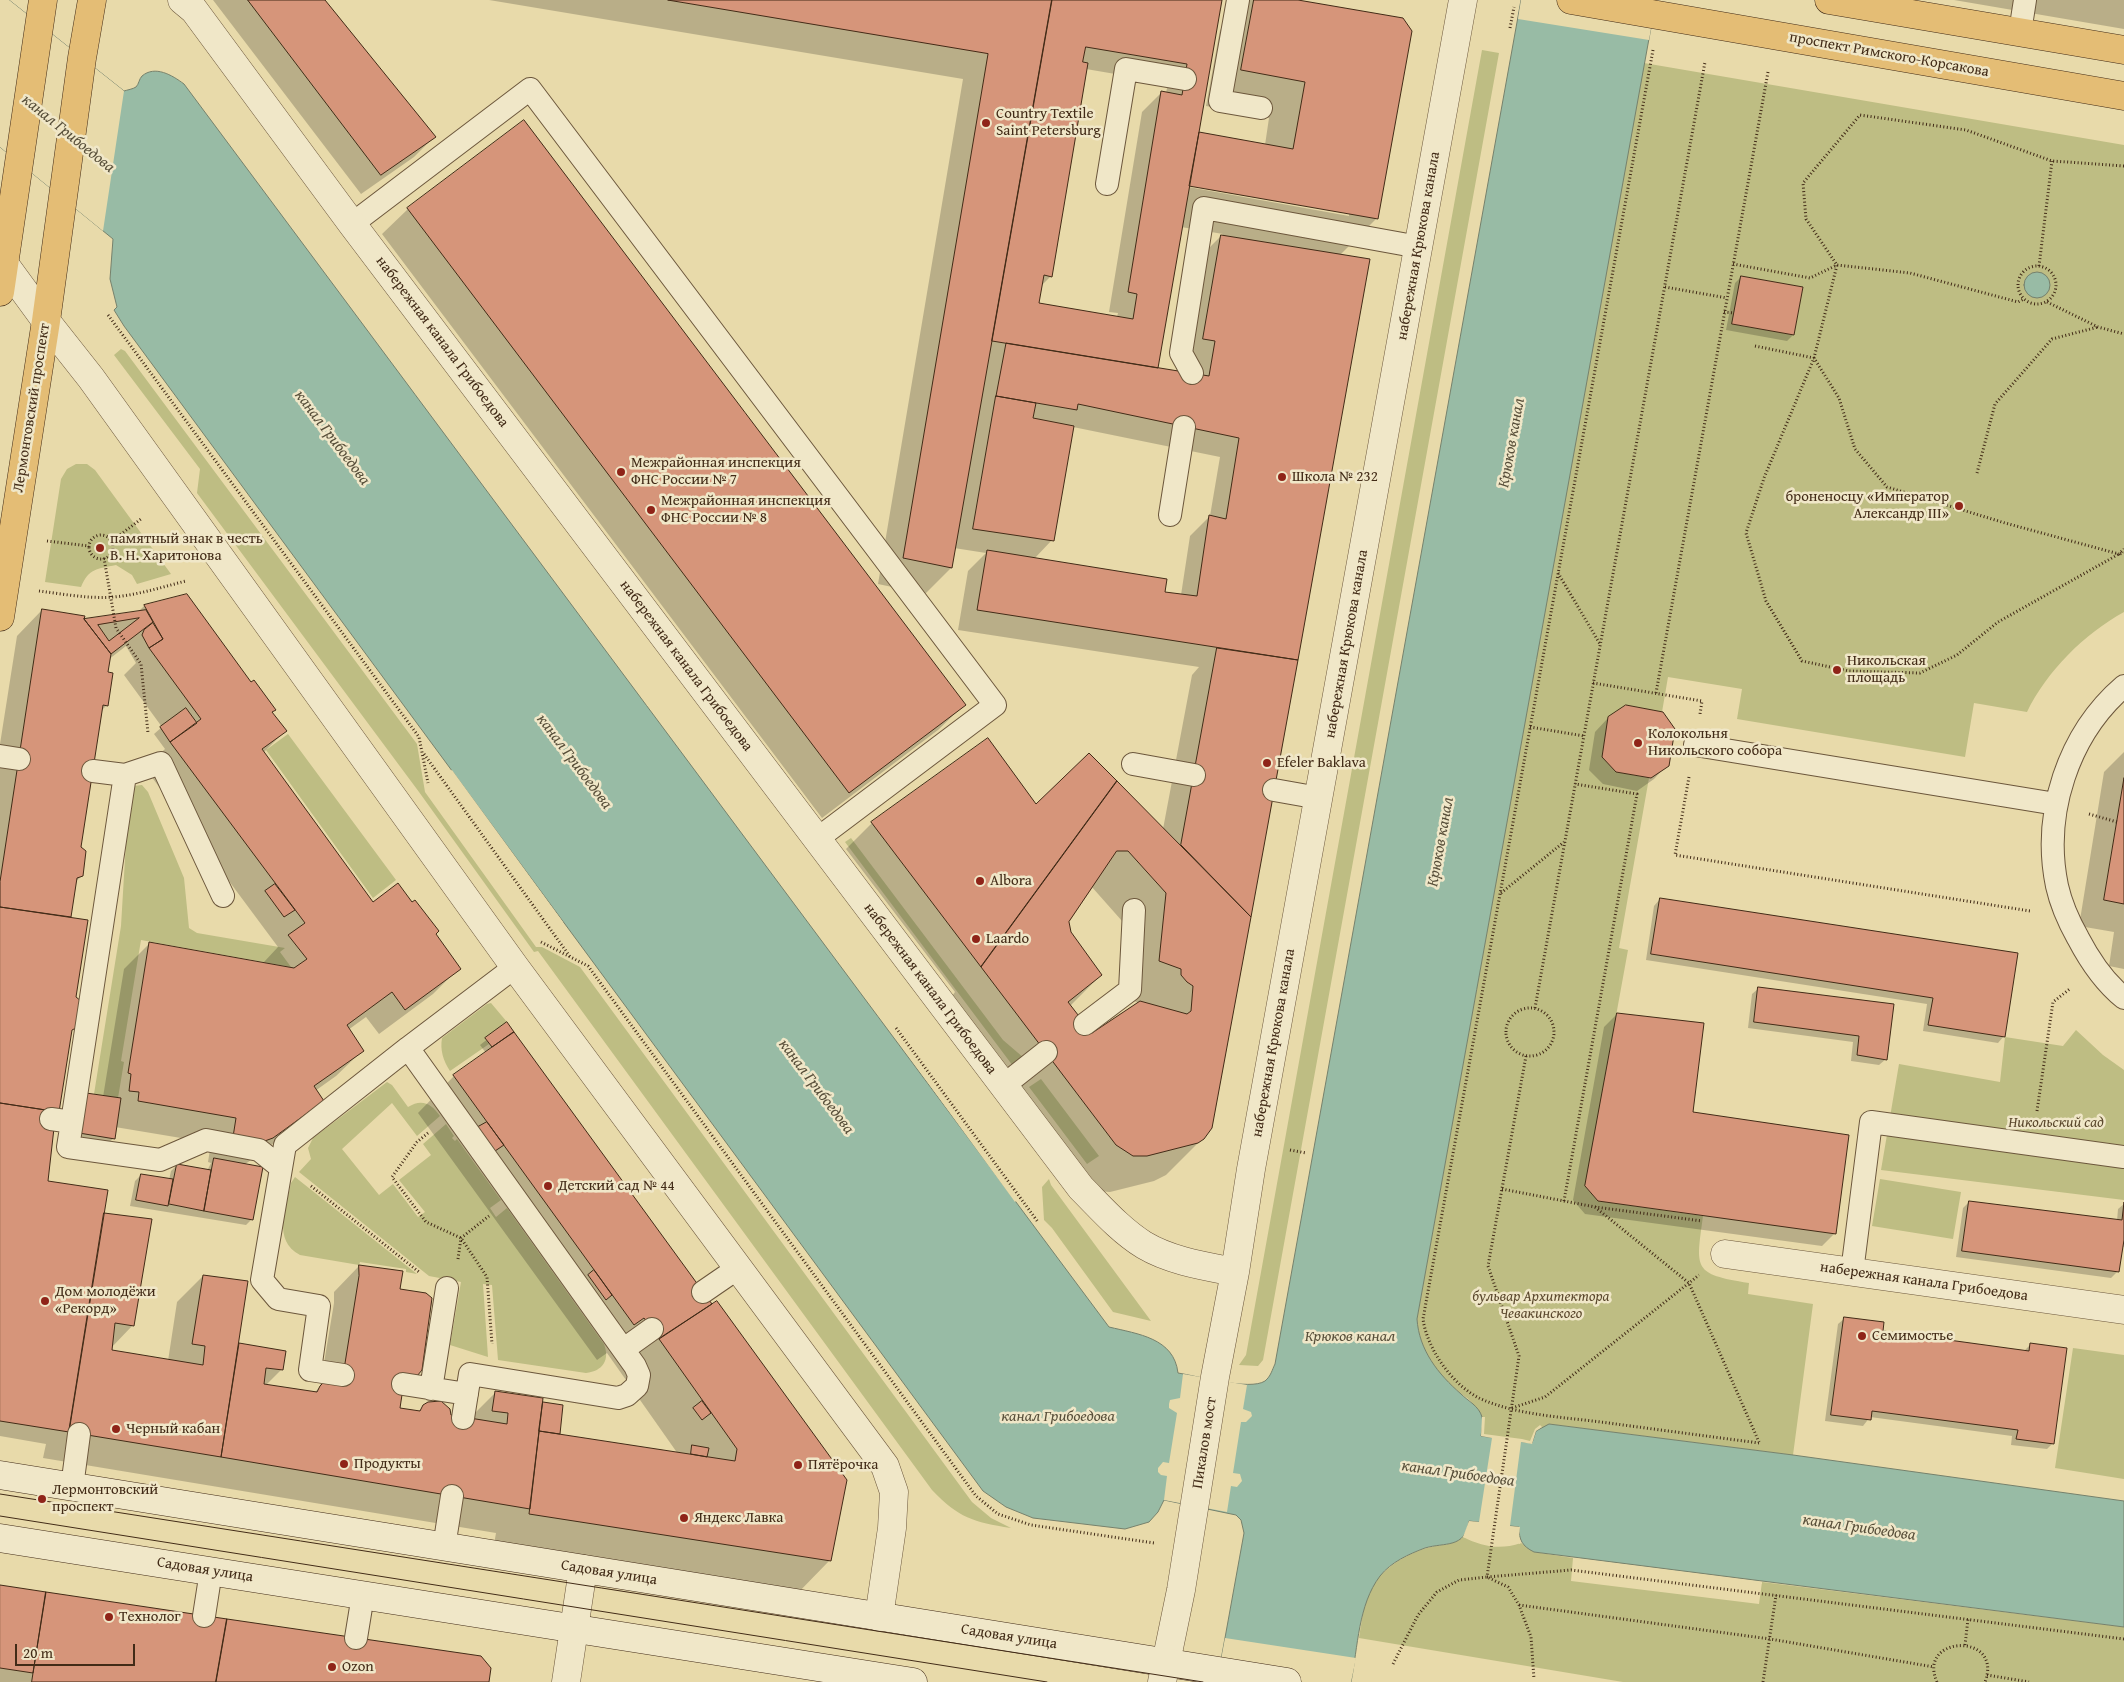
<!DOCTYPE html>
<html>
<head>
<meta charset="utf-8">
<style>
  body { margin:0 }
  #map { position:relative; width:2124px; height:1682px; overflow:hidden; background:#e8daaa; font-family:"Gentium Book Plus",serif }
  canvas { display:block }
  .scale { position:absolute; left:15px; top:1644px; width:120px; height:22px; box-sizing:border-box; border:2px solid #422b17; border-top:0; padding-left:6px; font-size:15px; line-height:18px; white-space:nowrap; color:#422b17; -webkit-text-stroke:4px #f0e7c8; paint-order:stroke }
</style>
</head>
<body>
<div id="map">
<canvas width="2124" height="1682"></canvas>
<div class="scale">20 m</div>
</div>
<script>
const ctx = document.querySelector('canvas').getContext('2d');
ctx.lineJoin = 'round';
function paint(path, color) { ctx.fillStyle = color; ctx.fill(path, 'evenodd'); }
function stroke(path, color, width, dash) { ctx.strokeStyle = color; ctx.lineWidth = width; ctx.lineCap = dash ? 'butt' : 'round'; ctx.setLineDash(dash || []); ctx.stroke(path); }
function label(font, color, halo, rows, align = 'center') {
  ctx.font = font + ' "Gentium Book Plus",serif'; ctx.lineWidth = 5; ctx.setLineDash([]); ctx.textBaseline = 'middle'; ctx.strokeStyle = halo; ctx.fillStyle = color; for (const [text, x, y, turn = 0] of rows) {
    ctx.save(); ctx.translate(x, y); ctx.rotate((+turn || 0) * Math.PI / 180); ctx.textAlign = isNaN(turn) ? turn : align; if (halo) ctx.strokeText(text, 0, 0); ctx.fillText(text, 0, 0); ctx.restore();
  }
}
paint(new Path2D(`
  M1482 50 1499 53 1263 1360 1258 1366 1239 1365 1246 1355Z
  M1644 63 2124 145V612C2084 634 2047 671 2027 712L1974 703 1965 757 1737 719 1742 689 1668 677 1662 712 1626 705 1608 717 1602 757 1616 772 1649 778 1619 948 1628 950 1585 1186 1598 1201 1703 1216C1696 1269 1692 1274 1749 1283L1748 1294 1813 1304 1793 1455 1549 1424 1532 1444 1481 1436C1479 1427 1479 1412 1474 1405 1469 1398 1459 1393 1453 1387 1433 1369 1419 1346 1417 1319ZM1741 276 1803 287 1794 335 1732 324Z
  M121 349 125 351 417 744 425 792 536 947H542L580 967 972 1502 991 1518 1011 1528C973 1522 959 1518 932 1490L538 951 534 952 419 792 197 493 200 469 114 355Z
  M76 464H87L95 470 171 574 137 584 132 575 116 565C97 569 89 568 81 587L45 582 61 479 67 469Z
  M288 734 396 880 373 898 266 750Z
  M142 785 148 792 184 878 189 928 197 933 285 948 280 952 291 967 141 940 121 1061 124 1062 118 1098 94 1094 121 926 129 792 133 786Z
  M851 838 1003 1040 1024 1058 1013 1066 845 842Z
  M491 1003 507 1022 485 1038 489 1044 450 1071C443 1060 440 1050 442 1038L487 1004Z
  M2076 1030 2103 1055 2124 1070V1200L1881 1170 1899 1064 2000 1082 2005 1037 2063 1046Z
  M1041 1079 1099 1156 1087 1164 1029 1087Z
  M387 1082 392 1085 408 1107C422 1098 432 1104 440 1116L417 1136 392 1103 342 1149 379 1195 393 1184 418 1217 425 1212 399 1180 431 1155 423 1144 446 1124 454 1136 452 1138 455 1141 457 1139 501 1200 490 1208 496 1217 507 1208 604 1344C610 1360 603 1371 586 1373L498 1360 492 1285 483 1284 488 1357 450 1345 461 1282 429 1276 299 1172 311 1159 308 1148 313 1138Z
  M295 1177 417 1274 406 1272V1269L360 1262 359 1265 300 1255C272 1240 286 1208 291 1183Z
  M1049 1179 1051 1185 1151 1321 1113 1312 1052 1228 1044 1220 1042 1187Z
  M1880 1179 1961 1192 1953 1239 1872 1226Z
  M2073 1348 2124 1355V1479L2055 1468Z
  M1463 1537C1483 1547 1500 1550 1521 1543L1534 1552 1573 1558 1571 1581 1759 1604 1762 1582 2124 1627V1682H1623L1359 1638C1361 1625 1363 1612 1366 1599 1374 1574 1402 1555 1427 1548 1440 1544 1452 1546 1463 1537Z`), '#bebd83');
const water = new Path2D(`
  M0 0H9L124 91C127 90 133 89 136 87 139 84 139 79 142 76 155 65 172 75 184 84L1109 1327C1138 1334 1174 1338 1178 1373 1197 1376 1250 1391 1265 1381 1271 1376 1272 1370 1275 1364L1521 0H1656L1417 1319C1419 1350 1438 1374 1461 1394 1468 1401 1479 1406 1482 1417 1484 1423 1482 1429 1481 1436L1532 1443 1536 1431 1549 1424 1793 1455 2124 1501V1627L1534 1552C1522 1546 1519 1540 1519 1527L1469 1521C1465 1549 1445 1542 1425 1548 1409 1554 1391 1562 1380 1576 1358 1605 1358 1647 1351 1682L1219 1671 1244 1533 1241 1520 1236 1515 1164 1500 1158 1512 1149 1522 1125 1529 1033 1518 1006 1507 983 1491 124 326 114 310 117 307 110 279 113 239 0 147Z
  M2024 285a13 13 0 1 1 26 0a13 13 0 1 1-26 0Z`);
paint(water, '#98bba5');
stroke(water, '#76816c', 1);
paint(new Path2D(`
  M0 0H9L124 91 103 231 0 147Z
  M1521 0H1656L1649 40 1518 19Z
  M452 770 563 922 561 923 450 771Z
  M906 1049 1017 1200 1015 1202 904 1050Z
  M1183 1374 1247 1385 1243 1409 1251 1412 1252 1416 1246 1422H1241L1233 1473 1240 1474 1242 1481 1237 1487 1231 1486 1227 1512 1164 1500 1167 1476 1161 1475 1158 1472V1468L1163 1462 1169 1463 1177 1413 1169 1408V1404L1170 1400 1180 1398Z
  M1482 1417H1485L1484 1434 1522 1439 1530 1441 1535 1429 1540 1425 1542 1427 1536 1431 1532 1444 1521 1442 1510 1526 1520 1527 1519 1537 1521 1543 1519 1544 1516 1537 1517 1529 1471 1524 1466 1538 1463 1537 1469 1521 1479 1522 1492 1438 1481 1436Z
  M1573 1558 1762 1582V1584L1573 1560Z
  M1225 1638 1356 1658 1351 1682H1217Z`), '#e8daaa');
paint(new Path2D(`
  M213 0H323L434 137 414 157 361 194Z
  M489 0H1221L1197 133 1265 145 1269 118 1206 106 1220 30 1250 0H1291L1410 31 1376 219 1340 255 1369 260 1250 917 1203 1138 1166 1175 1154 1181 1110 1192 1096 1191 946 1004 955 992 846 849 872 823 1036 806 1163 829 1192 675 1199 667 958 630 968 571 986 553 954 548 951 568 925 594 878 584 963 79ZM1086 69 1168 83 1166 93 1162 92 1142 112 1109 312 1118 313 1117 317 1038 304 1041 286 1051 276ZM1184 183 1349 213V216L1183 186ZM1181 227 1223 234 1201 256 1184 358 1193 375 1156 369ZM1073 427 1220 457 1210 516 1190 536 1181 595 1163 593 1034 559 1052 540ZM1091 886 1130 930 1124 997 1139 1003 1092 1035 1070 1006 1101 975 1070 933 1068 922Z
  M1954 0H2124V29Z
  M524 121 964 705 938 730 822 818 382 234 408 209Z
  M1741 277 1793 335 1787 341 1726 330 1735 283Z
  M186 595 250 684 274 710 271 713 285 731 263 753 372 904 434 934 459 968 433 994 379 1034 366 1017 348 1030 362 1051 336 1076 315 1091 322 1101 296 1127 244 1165 252 1219 246 1225 130 1206 135 1181 141 1175 169 1180 171 1171 177 1165 207 1171 211 1163 208 1162 211 1143 115 1127 114 1138 107 1144 73 1139 103 1097 124 969 150 943 265 964 264 962 278 947 145 768 165 749 154 734 162 727 124 675 136 663 126 646 108 660 106 673 107 705 101 711 80 848 82 876 75 882 70 918 75 1027 70 1032 49 1120 46 1182 103 1214 133 1325 111 1348 110 1351 168 1361 177 1302 203 1276 237 1344 285 1352 282 1369 266 1385 314 1393 320 1387 334 1303V1292L359 1266 399 1290 429 1296 432 1302 420 1369 401 1389 399 1409 418 1412 424 1406 450 1416 470 1418 496 1392 541 1406 544 1403 559 1434 557 1435 678 1454 607 1353 597 1360 418 1113 454 1076 486 1053 480 1045 507 1024 712 1306 830 1560 794 1597 493 1550 496 1533 43 1458 46 1444 0 1436V744L17 636 42 610 83 620 138 612 144 606Z
  M1608 718 1667 765 1654 779 1637 791 1603 784 1589 770 1595 732Z
  M2124 752V969L2109 966 2114 932 2079 926 2104 772Z
  M1660 899 2016 954 2004 1036 1998 1043 1923 1031 1927 1004 1646 960 1654 906Z
  M1759 988 1893 1005 1886 1059 1879 1065 1851 1061 1853 1042 1748 1028 1752 994Z
  M1617 1014 1692 1113 1835 1233 1822 1246 1585 1214 1573 1200 1604 1027Z
  M1969 1202 2117 1221 2118 1209 2124 1204V1247L2121 1246 2117 1272 2111 1278 1956 1257 1963 1208Z
  M1845 1318 1882 1332 2024 1351 2031 1344 2053 1443 2047 1449 2011 1445 2012 1436 1870 1417 1863 1426 1825 1421 1838 1324Z
  M0 1586 46 1594 488 1682H0Z`), '#0003');
const building = new Path2D(`
  M248 0H325L436 137 381 175Z
  M668 0H1052L952 568 903 558 988 54Z
  M1052 0H1222L1158 368 992 341ZM1086 47 1187 64 1182 95 1161 91 1128 292 1137 294 1133 319 1039 303 1044 275 1052 277 1088 63 1083 62Z
  M1254 0H1298L1403 18 1412 31 1378 219 1189 186 1199 132 1293 149 1305 82 1241 70Z
  M524 120 966 705 849 793 407 208Z
  M1221 235 1370 259 1298 660 977 610 987 550 1167 579 1165 592 1197 596 1209 515 1226 519 1239 438 1078 404 1077 410 996 396 1006 343 1209 376 1215 341 1203 339Z
  M1741 276 1803 287 1794 335 1732 324Z
  M996 396 1036 403 1033 418 1074 426 1054 541 973 529Z
  M187 594 251 682 254 680 276 710 272 712 287 731 262 749 373 902 398 883 412 902 415 900 439 931 436 934 461 969 405 1010 392 992 347 1025 364 1051 314 1086 324 1101 273 1138 262 1142 233 1137 236 1118 138 1101 139 1092 129 1091 131 1074 128 1073 149 942 294 968 307 959 288 935 305 923 170 742 201 719 149 648 163 639 144 605Z
  M42 609 85 616 84 619 111 654 108 672 113 673 108 706 103 705 81 847 86 851 83 876 77 878 71 917 0 907V882Z
  M146 610 153 622 111 654 84 619ZM139 618 109 641 98 625Z
  M153 623 163 639 149 648 142 635 144 630Z
  M1217 648 1298 660 1251 917 1181 845Z
  M1626 705 1663 712 1675 729 1669 766 1651 778 1616 772 1602 757 1608 717Z
  M186 708 197 723 170 742 160 727Z
  M988 738 1036 804 1089 753 1117 781 981 967 871 822Z
  M2124 778V904L2104 900Z
  M1117 781 1251 917 1212 1128 1204 1139 1198 1143 1147 1156H1133L1116 1145 981 967ZM1117 851H1128L1166 893 1159 961 1181 969V975L1187 982 1193 986 1191 1011 1187 1014 1140 1001 1092 1033 1068 1002 1102 975 1071 932 1069 922Z
  M275 884 295 910 284 917 265 891Z
  M1660 898 2018 953 2005 1037 1928 1025 1933 998 1651 954Z
  M0 907 88 920 76 997 81 1001 76 1028 72 1030 59 1112 0 1103Z
  M1758 987 1894 1004 1887 1060 1857 1055 1859 1036 1754 1022Z
  M1617 1013 1704 1023 1693 1112 1849 1135 1836 1234 1598 1201 1585 1186Z
  M507 1022 514 1032 492 1047 485 1038Z
  M514 1032 712 1304 659 1339 644 1318 634 1325 453 1075Z
  M86 1093 121 1098 115 1139 79 1133Z
  M0 1103 52 1111 54 1128 48 1181 108 1190 69 1432 0 1421Z
  M487 1122 504 1145 495 1151 478 1127Z
  M214 1158 263 1167 253 1220 204 1211Z
  M177 1164 211 1170 204 1211 169 1204Z
  M141 1174 173 1179 168 1206 136 1200Z
  M1969 1201 2122 1220 2124 1202V1240L2119 1272 1962 1251Z
  M104 1213 152 1219 134 1326 115 1323 112 1350 203 1365 205 1346 192 1344 203 1275 248 1281 221 1457 69 1432Z
  M359 1265 403 1271 400 1289 426 1293 432 1298 422 1370 417 1376 405 1375 400 1408 420 1411 423 1405 428 1402 441 1401 450 1409 451 1415 507 1424 508 1413 492 1411 495 1391 543 1398 530 1509 221 1457 239 1343 286 1351 283 1370 266 1368 264 1384 317 1392 320 1386 325 1381 342 1382 359 1276Z
  M594 1270 612 1295 606 1300 588 1275Z
  M717 1301 847 1480 831 1561 529 1514 539 1431 735 1461 737 1449 659 1339Z
  M1844 1317 1884 1322 1883 1331 2029 1351 2030 1343 2067 1348 2054 1444 2016 1439 2018 1430 1872 1411 1871 1420 1831 1415Z
  M702 1401 711 1413 702 1420 693 1408Z
  M543 1402 563 1405 560 1434 539 1431Z
  M692 1445 709 1448 707 1457 691 1454Z
  M0 1585 46 1592 33 1673 0 1668Z
  M46 1592 227 1619 216 1682H32Z
  M227 1619 481 1656 491 1668 489 1682H216Z`);
paint(building, '#d6957a');
stroke(building, '#422b17', 1);
const lane = new Path2D(`
  M1238 0 1220 101 1261 108
  M2020 32 2025 0
  M1107 184 1126 69 1185 79
  M352 224 530 89 995 705 817 839
  M1192 373 1181 353 1204 208 1419 247
  M1170 515 1184 427
  M2124 686C2068 734 2042 814 2057 886 2061 904 2069 922 2078 938 2090 961 2104 982 2124 998
  M1695 745 2056 804
  M0 756 19 759
  M1133 764 1194 775
  M93 771 125 775 161 763 223 896
  M1274 790 1319 798
  M1085 1024 1130 990 1134 910
  M1003 1086 1046 1052
  M51 1119 72 1122 68 1147 160 1160 206 1140 259 1150 280 1167
  M72 1122 125 775
  M1852 1272 1871 1122 2124 1157
  M703 1292 738 1268
  M624 1349 652 1329
  M343 1375 310 1370 319 1306 278 1299 262 1280 285 1145 408 1048
  M403 1384 467 1394
  M431 1389 447 1288
  M463 1418 470 1374 618 1398 627 1395 637 1386 639 1375 635 1366 408 1048 515 967
  M72 1487 79 1434
  M444 1547 452 1496
  M204 1616 211 1571
  M356 1638 363 1595`);
const street = new Path2D(`
  M182 0 194 10 352 224 1081 1188C1101 1208 1120 1230 1144 1245 1171 1261 1204 1266 1235 1272
  M0 258 46 321 91 378 515 967 885 1466 894 1492 892 1528 879 1617
  M1725 1254 2124 1310
  M566 1682 583 1569
  M1162 1682 1181 1590 1215 1377 1235 1272 1251 1169 1463 0`);
const secondary = new Path2D(`
  M0 1475 1287 1682
  M0 1538 913 1682`);
const primary = new Path2D(`
  M1571 0 2124 96
  M1829 0 2124 50
  M0 292 43 0
  M0 617 46 321 82 58 92 0`);
stroke(lane, '#6c573c', 24);
stroke(street, '#6c573c', 29);
stroke(secondary, '#422b17', 29);
stroke(primary, '#422b17', 29);
stroke(new Path2D(`
  M1510 28 1514 7
  M1653 50 1423 1319C1427 1349 1453 1386 1481 1399 1518 1415 1561 1417 1601 1422 1653 1429 1706 1436 1759 1443
  M2124 166 2052 161 1966 130 1860 115 1803 183 1806 219 1837 265 1814 358 1764 478 1746 533 1766 601 1802 661 1849 671 1920 673 1957 655 1998 622 2119 554 2124 553
  M1733 264 1810 278 1837 265 1910 273 2018 302 2024 299
  M2018 285a19 19 0 1 1 38 0a19 19 0 1 1-38 0Z
  M2039 266 2052 161
  M1665 287 1727 298
  M2047 302 2098 327 2124 334
  M1724 312 1734 313
  M108 315 419 737 428 783
  M1755 346 1814 358 1839 398 1855 449 1887 487 2005 523 2119 554 2124 549
  M1977 473 1995 404 2052 339 2098 327
  M89 547a12 12 0 1 1 24 0a12 12 0 1 1-24 0Z
  M47 541 89 546
  M112 541 141 519
  M104 558 116 628 141 664 148 733
  M1558 573 1600 644
  M39 591C63 594 89 599 113 597 138 595 162 587 186 581
  M1593 683 1702 701 1700 714
  M1656 693 1768 72
  M1530 727 1584 736
  M424 754 571 958
  M1689 777 1675 855 2030 911
  M2089 814 2117 822
  M1501 893 1564 842
  M541 942 588 966 976 1496 998 1514 1031 1525 1154 1543
  M1535 1008 1705 62
  M1506 1032a24 24 0 1 1 48 0a24 24 0 1 1-48 0Z
  M896 1028 1038 1222
  M1526 1056 1488 1266 1519 1356 1487 1577 1571 1570 2124 1639
  M2037 1111 2053 1002 2071 988
  M428 1133 417 1142 392 1177 426 1222 461 1238 487 1277 492 1344
  M1290 1150 1306 1153
  M311 1186 419 1272
  M1502 1189 1595 1207 1702 1221
  M1564 1201 1637 794 1575 784
  M1595 1207 1689 1283 1759 1442
  M458 1259 461 1238 489 1216
  M1512 1408 1545 1397 1699 1275
  M1519 1605 1770 1639 1934 1667
  M1965 1645 1968 1619
  M1393 1664 1418 1615 1437 1592 1459 1580 1487 1577 1508 1587 1519 1605 1531 1637 1534 1679
  M1987 1675 2029 1682
  M1763 1682 1776 1595
  M1937 1682C1916 1635 2004 1632 1985 1682`), '#422b17', 3, [1, 2.5]);
stroke(lane, '#f0e7c8', 22);
stroke(street, '#f0e7c8', 28);
stroke(secondary, '#f0e7c8', 28);
stroke(primary, '#e4bd75', 28);
stroke(new Path2D(`
  M0 1494 1203 1682
  M0 1516 1047 1682`), '#422b17', 1);
for (const [x, y, r, color] of [
  [986,123,5,"#8f2418"],
  [621,472,5,"#8f2418"],
  [1282,477,5,"#8f2418"],
  [1959,506,5,"#8f2418"],
  [651,510,5,"#8f2418"],
  [100,548,5,"#8f2418"],
  [1837,670,5,"#8f2418"],
  [1638,743,5,"#8f2418"],
  [1267,763,5,"#8f2418"],
  [980,881,5,"#8f2418"],
  [976,939,5,"#8f2418"],
  [548,1186,5,"#8f2418"],
  [45,1301,5,"#8f2418"],
  [1862,1336,5,"#8f2418"],
  [116,1429,5,"#8f2418"],
  [344,1464,5,"#8f2418"],
  [798,1465,5,"#8f2418"],
  [42,1499,5,"#8f2418"],
  [684,1518,5,"#8f2418"],
  [109,1617,5,"#8f2418"],
  [332,1667,5,"#8f2418"]
]) { const dot = new Path2D(); dot.arc(x, y, r, 0, 2 * Math.PI); ctx.fillStyle = color; ctx.fill(dot); stroke(dot, '#f0e7c8', 2); }
label('15px', '#422b17', '#f0e7c8', [
  ["проспект Римского-Корсакова",1889,55,10],
  ["набережная Крюкова канала",1419,246,-80],
  ["набережная канала Грибоедова",442,342,53],
  ["Лермонтовский проспект",32,408,-81],
  ["набережная Крюкова канала",1347,644,-80],
  ["набережная канала Грибоедова",686,666,53],
  ["набережная канала Грибоедова",930,989,53],
  ["набережная Крюкова канала",1274,1043,-80],
  ["набережная канала Грибоедова",1924,1282,8],
  ["Пикалов мост",1205,1443,-81],
  ["Садовая улица",205,1570,9],
  ["Садовая улица",609,1573,9],
  ["Садовая улица",1009,1637,9]
]);
label('15px', '#422b17', '#f0e7c8', [
  ["Country Textile",996,114],
  ["Saint Petersburg",996,131],
  ["Межрайонная инспекция",631,463],
  ["ФНС России № 7",631,480],
  ["Школа № 232",1292,477],
  ["броненосцу «Император",1949,497,"right"],
  ["Александр III»",1949,514,"right"],
  ["Межрайонная инспекция",661,501],
  ["ФНС России № 8",661,518],
  ["памятный знак в честь",110,539],
  ["В. Н. Харитонова",110,556],
  ["Никольская",1847,661],
  ["площадь",1847,678],
  ["Колокольня",1648,734],
  ["Никольского собора",1648,751],
  ["Efeler Baklava",1277,763],
  ["Albora",990,881],
  ["Laardo",986,939],
  ["Детский сад № 44",558,1186],
  ["Дом молодёжи",55,1292],
  ["«Рекорд»",55,1309],
  ["Семимостье",1872,1336],
  ["Черный кабан",126,1429],
  ["Продукты",354,1464],
  ["Пятёрочка",808,1465],
  ["Лермонтовский",52,1490],
  ["проспект",52,1507],
  ["Яндекс Лавка",694,1518],
  ["Технолог",119,1617],
  ["Ozon",342,1667]
], 'left');
label('italic 15px', '#5b482d', '#f0e7c8', [
  ["Никольский сад",2056,1123],
  ["бульвар Архитектора",1541,1297],
  ["Чевакинского",1541,1314]
]);
label('italic 16px', '#584f3a', '#f0e7c8', [
  ["канал Грибоедова",68,134,39],
  ["канал Грибоедова",332,438,53],
  ["Крюков канал",1512,443,-80],
  ["канал Грибоедова",574,762,53],
  ["Крюков канал",1441,842,-80],
  ["канал Грибоедова",816,1087,53],
  ["Крюков канал",1350,1337],
  ["канал Грибоедова",1058,1417],
  ["канал Грибоедова",1458,1474,8],
  ["канал Грибоедова",1859,1528,8]
]);
</script>
</body>
</html>
